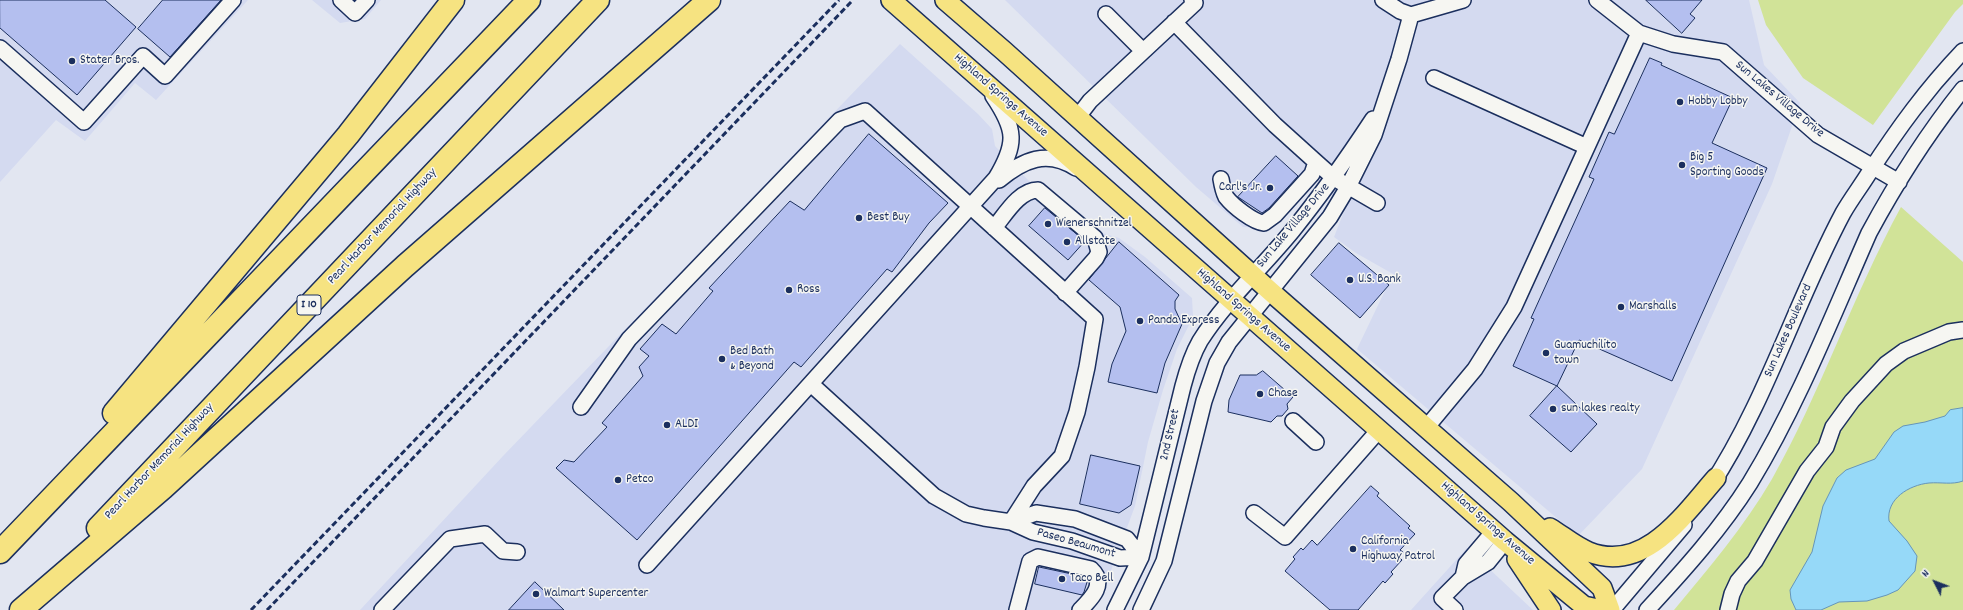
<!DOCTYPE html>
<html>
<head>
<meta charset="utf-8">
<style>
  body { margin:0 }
  #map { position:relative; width:1963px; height:610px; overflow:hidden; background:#e2e6f1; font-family:Dekko,sans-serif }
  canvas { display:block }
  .north { position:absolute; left:1915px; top:562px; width:40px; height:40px; -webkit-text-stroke:3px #f6f6f2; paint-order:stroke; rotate:312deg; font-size:11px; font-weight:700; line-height:16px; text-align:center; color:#1b2f5e }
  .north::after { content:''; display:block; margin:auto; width:14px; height:18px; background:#1b2f5e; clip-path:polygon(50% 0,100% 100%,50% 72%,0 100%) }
</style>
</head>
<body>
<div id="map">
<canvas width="1963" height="610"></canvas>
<div class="north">N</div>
</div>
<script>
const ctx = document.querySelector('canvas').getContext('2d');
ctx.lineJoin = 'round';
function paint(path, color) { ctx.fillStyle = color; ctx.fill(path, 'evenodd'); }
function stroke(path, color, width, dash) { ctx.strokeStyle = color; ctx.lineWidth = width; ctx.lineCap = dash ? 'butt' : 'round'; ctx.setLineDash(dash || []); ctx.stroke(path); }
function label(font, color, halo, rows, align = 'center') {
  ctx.font = font + ' Dekko,sans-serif'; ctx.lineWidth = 3; ctx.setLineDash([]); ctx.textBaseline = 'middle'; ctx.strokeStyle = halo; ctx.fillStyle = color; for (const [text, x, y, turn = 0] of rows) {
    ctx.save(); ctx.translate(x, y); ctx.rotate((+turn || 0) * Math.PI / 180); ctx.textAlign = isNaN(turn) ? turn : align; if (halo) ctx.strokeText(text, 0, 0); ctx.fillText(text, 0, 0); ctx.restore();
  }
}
paint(new Path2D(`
  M0 0H248L156 100 135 83 85 141 56 120 0 182Z
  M312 0H381L365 19 340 23Z
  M1005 0H1749L1764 65 1800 103 1772 184 1642 469 1578 536 1357 349 1393 274 1356 253 1334 237 1345 209 1316 179 1268 228 1243 227 1196 187Z
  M900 44 978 114 992 129 995 146 1029 181 1052 192 1102 233 1119 238 1145 257 1192 298 1193 317 1177 349 1163 390 1148 442 1135 506 1103 592 1093 610H360L503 456Z
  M1467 548 1533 610H1411Z`), '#d4daf0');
paint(new Path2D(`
  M1758 0H1963V4L1955 12 1873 125 1803 78 1766 25Z
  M1901 207 1963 262V610H1674C1709 568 1744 527 1772 479 1821 392 1853 295 1901 207Z`), '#d1e398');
const water = new Path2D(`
  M1963 408V481C1952 485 1941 482 1929 483 1909 485 1886 499 1889 521L1907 541 1917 556 1915 571 1898 590 1887 595 1867 601 1839 602 1821 610H1796L1791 599 1790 590 1812 552 1823 506 1837 478 1846 470 1875 459 1894 432 1903 426 1925 422 1945 416 1950 410Z`);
paint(water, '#96d9f8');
stroke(water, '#6595ba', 1);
const building = new Path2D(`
  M0 0H105L136 27 77 95 0 28Z
  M163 0H221L170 57 138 29Z
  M1646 0H1702L1690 14 1695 18 1682 33Z
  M1650 58 1662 63 1661 65 1733 98 1712 143 1767 168 1672 381 1579 340 1557 386 1513 366 1534 319 1531 318 1594 179 1589 177 1609 132 1614 134Z
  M869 134 948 203 929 223 892 272 887 269 801 367 794 362 637 540 556 468 564 460 574 462 607 427 602 423 643 376 639 367 649 356 640 349 662 324 676 334 713 291 709 288 790 201 804 210Z
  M1276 156 1298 176 1269 208 1262 213 1238 197Z
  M1045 208 1085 241 1068 260 1029 226Z
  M1119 242 1179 295 1175 301V309L1182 324 1165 363 1157 393 1108 382 1112 364 1126 331 1120 307 1089 280Z
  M1339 243 1389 285 1360 318 1311 275Z
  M1263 371 1293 397 1287 404 1288 409 1282 416H1277L1271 422 1228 412 1229 400 1240 375H1256Z
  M1557 386 1597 424 1571 452 1530 416Z
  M1091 455 1140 466 1131 505 1119 513 1080 504Z
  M1371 486 1379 493 1377 496 1410 526 1408 528 1415 534 1400 550 1403 552 1399 557 1402 560 1391 572 1393 574 1385 583 1383 581 1358 610H1330L1285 571 1295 559 1293 557 1301 548 1303 550 1312 540 1317 545Z
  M1039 567 1086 577 1088 579 1084 592 1082 595 1035 584Z
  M535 582 564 610H509Z`);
paint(building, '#b4bfef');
stroke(building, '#1b2f5e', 1);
const minor = new Path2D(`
  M341 0 355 13 367 0
  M1383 0 1400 11 1411 15 1463 0
  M1597 0 1639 33 1673 44 1723 52 1818 135 1899 182
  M1106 14 1143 51
  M1174 22 1275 125 1316 162 1334 178 1377 203
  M0 48 84 122 143 56 165 76 233 0
  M1434 78 1587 147
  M1077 118 1090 101 1195 3 1192 0
  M1221 179C1222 185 1223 191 1226 197 1233 206 1253 222 1264 223L1275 215 1312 174 1316 162
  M999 180C1023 160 1047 149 1076 168
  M994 228C1005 215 1019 190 1038 190L1095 238 1099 252 1096 258 1065 293
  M811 384 934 496 966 514 984 518 1011 522 1033 532 1072 541 1120 558 1141 557
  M581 407 629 339 840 120 865 111 1095 319 1087 367 1077 412 1062 456 1034 486 1011 522
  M1293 421 1316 442
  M1426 428 1475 369 1514 307 1639 33
  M1710 487C1766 402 1795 303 1843 213 1851 199 1861 186 1869 173 1899 127 1926 90 1963 51
  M1254 513 1285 537 1379 430
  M1011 522 1036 513 1075 519 1127 539 1141 557
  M647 565 996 178C1017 143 1016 130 993 96
  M1463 577 1466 564 1494 531
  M382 610 450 539 485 534 503 551 517 552
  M1017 610 1030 561 1038 557 1091 569C1107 584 1091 599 1080 610
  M1115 610 1141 557 1183 386C1187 371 1192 355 1200 341 1226 300 1263 267 1293 230 1322 194 1348 157 1373 119
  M1141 610 1164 561 1204 401 1217 363 1229 342 1330 217 1348 187 1374 135 1399 59 1411 15
  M1455 610 1442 598 1463 577 1488 562 1505 541
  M1612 610 1684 525
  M1647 610C1684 570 1721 529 1750 483 1798 404 1832 317 1869 233 1896 183 1927 134 1963 89
  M1728 610 1732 594 1738 581 1755 561 1807 471 1826 447 1833 427 1852 401 1886 364 1904 351 1949 332 1963 330`);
const major = new Path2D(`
  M891 0 1505 541 1584 606 1602 610
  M945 0 1004 51 1270 291 1511 502 1602 588 1610 610
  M1550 528C1563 536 1576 547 1589 552 1645 574 1685 513 1716 478
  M1517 559 1551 610`);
const highway = new Path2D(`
  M114 413 348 135 453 0
  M98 528 598 0
  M0 552 529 0
  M21 610 163 488 405 266 709 0`);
stroke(minor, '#1b2f5e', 18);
stroke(major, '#1b2f5e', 22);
stroke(highway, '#1b2f5e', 25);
stroke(minor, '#f6f6f2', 15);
stroke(major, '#f6e381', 19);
stroke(highway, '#f6e381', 22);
stroke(new Path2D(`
  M251 610 839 0
  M267 610 853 0`), '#1b2f5e', 3, [6, 3]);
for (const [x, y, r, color] of [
  [72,61,4,"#1b2f5e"],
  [1680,102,4,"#1b2f5e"],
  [1682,165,4,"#1b2f5e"],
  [1270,188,4,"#1b2f5e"],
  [859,218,4,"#1b2f5e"],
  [1048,224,4,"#1b2f5e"],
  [1067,242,4,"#1b2f5e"],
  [1350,280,4,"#1b2f5e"],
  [789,290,4,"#1b2f5e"],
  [1621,307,4,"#1b2f5e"],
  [1140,321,4,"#1b2f5e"],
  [1546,353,4,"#1b2f5e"],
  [722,359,4,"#1b2f5e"],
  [1260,394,4,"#1b2f5e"],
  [1553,409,4,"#1b2f5e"],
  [667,425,4,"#1b2f5e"],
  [618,480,4,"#1b2f5e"],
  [1353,549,4,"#1b2f5e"],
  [1062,579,4,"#1b2f5e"],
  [536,594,4,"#1b2f5e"]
]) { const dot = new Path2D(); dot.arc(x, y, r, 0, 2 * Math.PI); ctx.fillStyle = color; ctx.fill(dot); stroke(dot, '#f6f6f2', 1.5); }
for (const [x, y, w] of [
  [309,305,24]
]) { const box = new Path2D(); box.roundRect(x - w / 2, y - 10, w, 20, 3); ctx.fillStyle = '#f6f6f2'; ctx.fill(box); stroke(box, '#1b2f5e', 1); }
label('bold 12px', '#1b2f5e', null, [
  ["I 10",309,305]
]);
label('13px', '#1b2f5e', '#f6f6f2', [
  ["Stater Bros.",80,61],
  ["Hobby Lobby",1688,102],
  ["Big 5",1690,158],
  ["Sporting Goods",1690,173],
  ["Carl's Jr.",1262,188,"right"],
  ["Best Buy",867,218],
  ["Wienerschnitzel",1056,224],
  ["Allstate",1075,242],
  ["U.S. Bank",1358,280],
  ["Ross",797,290],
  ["Marshalls",1629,307],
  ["Panda Express",1148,321],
  ["Guamuchilito",1554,346],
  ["town",1554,361],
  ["Bed Bath",730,352],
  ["& Beyond",730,367],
  ["Chase",1268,394],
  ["sun lakes realty",1561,409],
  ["ALDI",675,425],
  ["Petco",626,480],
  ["California",1361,542],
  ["Highway Patrol",1361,557],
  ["Taco Bell",1070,579],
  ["Walmart Supercenter",544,594]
], 'left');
label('13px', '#1b2f5e', '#f6f6f2', [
  ["Highland Springs Avenue",1000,96,41],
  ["Sun Lakes Village Drive",1779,100,40],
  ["Sun Lake Village Drive",1294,226,-50],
  ["Pearl Harbor Memorial Highway",383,227,-47],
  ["Highland Springs Avenue",1243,311,41],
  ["Sun Lakes Boulevard",1789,331,-66],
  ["2nd Street",1171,435,-77],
  ["Pearl Harbor Memorial Highway",160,462,-47],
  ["Highland Springs Avenue",1487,524,41],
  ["Paseo Beaumont",1076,544,16]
]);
</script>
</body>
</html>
